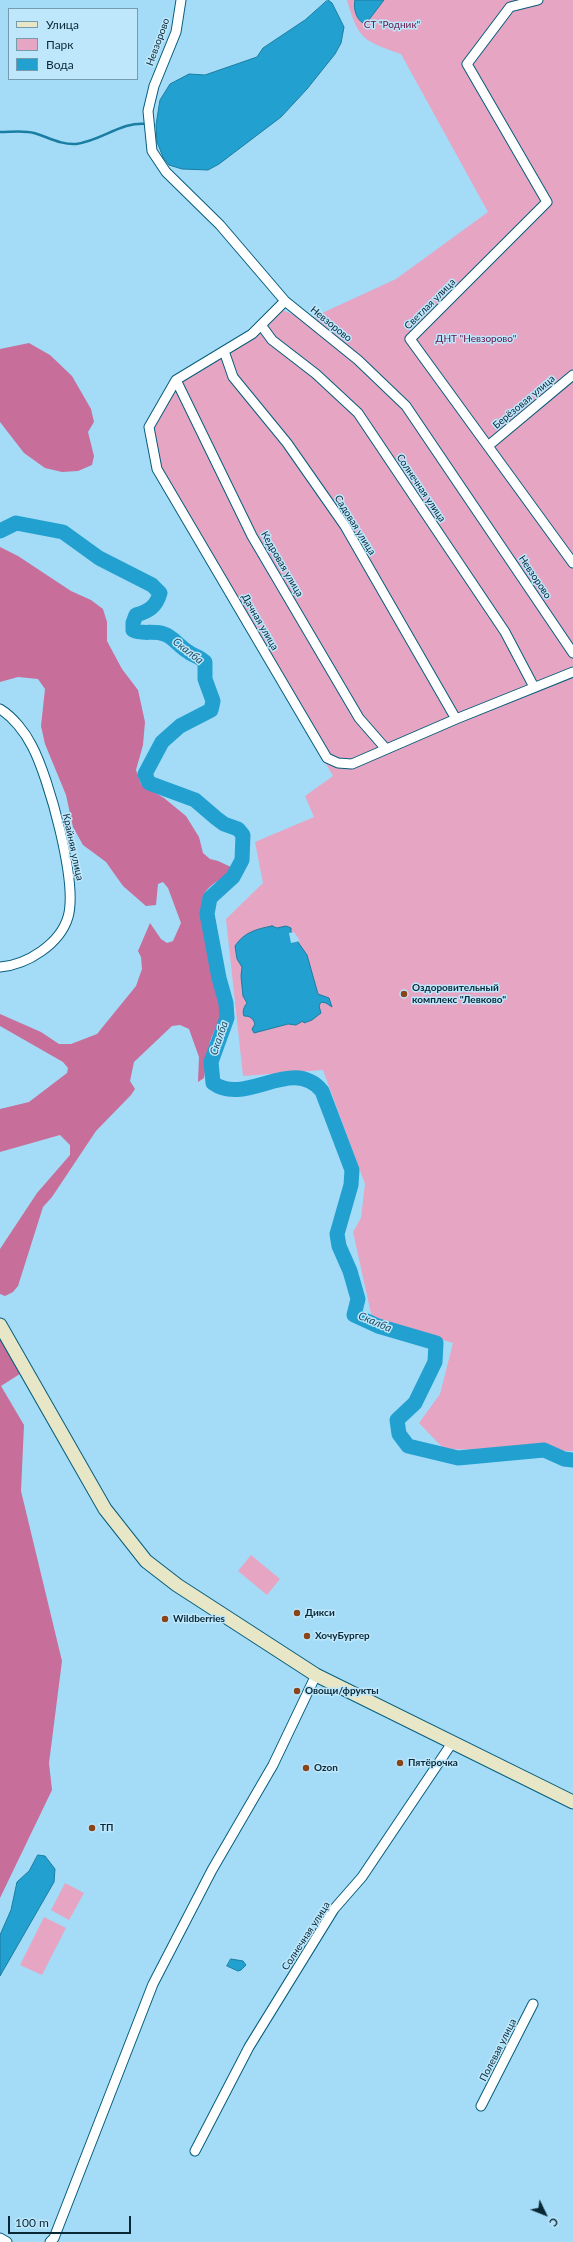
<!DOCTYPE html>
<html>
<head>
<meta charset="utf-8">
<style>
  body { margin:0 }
  #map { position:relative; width:573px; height:2242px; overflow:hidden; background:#a4dcf8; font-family:Lato,sans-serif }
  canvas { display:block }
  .legend { position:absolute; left:8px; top:8px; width:130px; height:72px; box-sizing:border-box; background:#bee7fc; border:1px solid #769bac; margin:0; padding:5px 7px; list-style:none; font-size:12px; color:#092835 }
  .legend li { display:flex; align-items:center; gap:8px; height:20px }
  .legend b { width:20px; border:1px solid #769bac }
  .north { position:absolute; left:525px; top:2194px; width:40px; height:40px; -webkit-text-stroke:3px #bee7fc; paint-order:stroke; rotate:133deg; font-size:11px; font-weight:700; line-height:16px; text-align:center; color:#092835 }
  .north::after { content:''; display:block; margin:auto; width:14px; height:18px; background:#092835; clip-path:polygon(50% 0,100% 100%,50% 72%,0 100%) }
  .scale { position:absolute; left:8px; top:2216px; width:123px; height:18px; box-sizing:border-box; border:2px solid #092835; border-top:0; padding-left:5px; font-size:12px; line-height:14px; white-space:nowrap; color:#092835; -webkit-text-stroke:3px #bee7fc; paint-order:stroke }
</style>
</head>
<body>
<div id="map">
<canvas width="573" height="2242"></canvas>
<ul class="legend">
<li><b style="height:5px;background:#e7e7c7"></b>Улица</li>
<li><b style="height:11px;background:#e5a5c3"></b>Парк</li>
<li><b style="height:11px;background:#22a1d1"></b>Вода</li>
</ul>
<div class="north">С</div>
<div class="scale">100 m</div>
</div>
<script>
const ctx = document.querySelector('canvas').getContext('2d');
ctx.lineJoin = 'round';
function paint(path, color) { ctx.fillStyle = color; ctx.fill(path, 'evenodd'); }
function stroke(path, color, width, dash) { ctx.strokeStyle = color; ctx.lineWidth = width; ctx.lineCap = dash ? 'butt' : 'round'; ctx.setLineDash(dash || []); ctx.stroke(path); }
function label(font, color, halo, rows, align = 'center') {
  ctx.font = font + ' Lato,sans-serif'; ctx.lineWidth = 3; ctx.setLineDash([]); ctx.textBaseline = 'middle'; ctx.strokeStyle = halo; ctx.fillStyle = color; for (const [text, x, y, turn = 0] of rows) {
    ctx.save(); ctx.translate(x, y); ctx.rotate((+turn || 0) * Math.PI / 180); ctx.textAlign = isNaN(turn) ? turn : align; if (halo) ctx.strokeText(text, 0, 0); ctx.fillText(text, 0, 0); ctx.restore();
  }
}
paint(new Path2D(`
  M347 0H573V1451L444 1449 419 1423 440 1394 453 1343 372 1318 353 1232 361 1218 365 1184 323 1070 243 1076 226 919 263 883 255 842 314 817 305 796 333 776 158 474 151 420 166 388 190 366 247 340 282 310 307 320 396 279 488 212 401 54C363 41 358 39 347 0Z
  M251 1555 280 1579 267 1595 238 1571Z
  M65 1883 84 1893 69 1920 51 1910Z
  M44 1917 66 1928 42 1975 20 1965Z`), '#e5a5c3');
paint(new Path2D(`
  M29 343 50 355 72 376 91 409 94 422 88 432 94 456 92 465 78 471 62 472 45 468 24 453 0 422V349Z
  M0 547 18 556 71 591 91 600 103 609 107 622V641L122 669 138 690 145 722 143 745 136 770 141 784 164 798 186 816 199 837 203 853 210 859 218 861 231 867 230 873C223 878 211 884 206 891 191 909 219 984 221 1007 222 1021 213 1030 210 1042 207 1054 206 1066 204 1078L198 1082 199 1057 189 1029 180 1025 172 1026 134 1062 130 1081 135 1089 131 1095 96 1131 52 1197 43 1207 18 1286 13 1292 5 1296 0 1294V1249L37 1193 70 1155V1145L60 1135 0 1152V1109L29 1102 67 1073 68 1068 63 1062 0 1026V1014L41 1032 59 1044H71L97 1034 136 986 142 969 141 957 138 951 150 923 161 939 167 943 173 941 181 923 168 888 163 882 158 884 156 905 146 906 123 886 106 862 83 845 73 827 66 795 45 744 41 726 45 689 38 679 18 677 0 682Z
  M0 1325 26 1370 1 1386 24 1425 21 1491 62 1661 49 1763 52 1790 0 1898Z`), '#c76e9a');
const water = new Path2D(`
  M328 0 332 3 344 27 341 43 335 54 307 89 281 117 219 164 208 170 182 169 169 165 163 157 157 142 156 125 160 100 170 84 189 74 205 75 257 57 263 48 305 20Z
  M355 0H384L368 21 363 23C356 19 353 8 355 0Z
  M272 926 277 928 286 926 291 928V932L307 955 318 994 329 998 332 1007 326 1003 321 1002 319 1006 321 1013 312 1020 304 1023 303 1021 296 1025 288 1024 254 1033 252 1029 255 1024C253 1018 250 1016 244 1016 242 1011 244 1007 247 1003L243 996 241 976 242 967 237 959 235 946C244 932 257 929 272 926Z
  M38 1855 45 1856 55 1869 54 1882 0 1976V1935L11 1910 17 1882 29 1871Z
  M231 1959 243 1961 246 1965 241 1970 238 1971 227 1966Z`);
paint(water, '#22a1d1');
stroke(water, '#1a7da2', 1);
paint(new Path2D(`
  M294 932 300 941 291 943 289 933Z`), '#a4dcf8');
stroke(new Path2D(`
  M0 132C11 132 24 130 34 133 48 137 61 145 76 144 102 141 121 121 147 124`), '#1a7da2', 2.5);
stroke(new Path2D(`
  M0 531 16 523 63 532 99 558 152 585 160 593C156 607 149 611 136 615L133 623V630C142 635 154 630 164 634 172 636 179 646 187 651 193 656 199 656 205 662V679L213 701 211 710 180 726 162 742 145 774 149 783 195 800 216 818 224 824 238 829 243 835 242 860 233 877 210 898 207 914 219 978 226 1003 227 1018 211 1062 213 1083C246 1107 292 1055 322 1091L352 1170 351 1185 337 1234 339 1246 350 1271 358 1299 354 1315 378 1326 436 1343 435 1362 415 1403 397 1420 399 1434 408 1446 458 1458 544 1450 564 1459 573 1460`), '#22a1d1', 15);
const street = new Path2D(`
  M181 0 176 32 154 86 148 111 152 151 166 172 220 225 285 301 358 360 406 406 573 653
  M538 0 510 7 467 64 547 202 410 339 573 563
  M285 301 252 334 176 380 149 427 157 469 327 758 338 763 352 764 456 719 573 672
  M261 325 272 340 316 374 358 413 505 632 534 687
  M224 351 233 377 287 443 345 526 456 719
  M176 380 252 536 359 718 386 749
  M488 446 573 375
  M0 709C13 717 25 732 32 746 49 778 78 883 68 917 60 944 27 965 0 967
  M481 2106 533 2004
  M195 2151 249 2047 334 1909 362 1877 452 1743
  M0 2238 7 2242
  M50 2242 54 2238 153 1984 212 1870 273 1765 316 1675`);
const secondary = new Path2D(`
  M0 1325 105 1509 146 1561 177 1585 316 1675 573 1802`);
stroke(street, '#075d7b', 11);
stroke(secondary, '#075d7b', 15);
stroke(street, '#fff', 9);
stroke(secondary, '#e7e7c7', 13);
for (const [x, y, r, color] of [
  [404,994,4,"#894519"],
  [297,1613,4,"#894519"],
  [165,1619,4,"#894519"],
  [307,1636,4,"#894519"],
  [297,1691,4,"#894519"],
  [400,1763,4,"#894519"],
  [306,1768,4,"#894519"],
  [92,1828,4,"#894519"]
]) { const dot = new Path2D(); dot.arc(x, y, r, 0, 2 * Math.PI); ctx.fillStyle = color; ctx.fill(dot); stroke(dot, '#bee7fc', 1.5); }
label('10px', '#651343', '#bee7fc', [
  ["СТ \"Родник\"",392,25],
  ["ДНТ \"Невзорово\"",476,339]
]);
label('10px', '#092835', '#bee7fc', [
  ["Невзорово",158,42,-70],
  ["Светлая улица",430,304,-45],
  ["Невзорово",331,324,39],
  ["Берёзовая улица",524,402,-40],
  ["Солнечная улица",421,488,56],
  ["Садовая улица",355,525,58],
  ["Кедровая улица",282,564,60],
  ["Невзорово",535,577,56],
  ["Дачная улица",260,622,60],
  ["Крайняя улица",73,847,78],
  ["Солнечная улица",306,1936,-57],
  ["Полевая улица",498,2050,-63]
]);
label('bold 10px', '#092835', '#bee7fc', [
  ["Оздоровительный",412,988],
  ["комплекс \"Левково\"",412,1000],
  ["Дикси",305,1613],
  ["Wildberries",173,1619],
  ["ХочуБургер",315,1636],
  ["Овощи/фрукты",305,1691],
  ["Пятёрочка",408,1763],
  ["Ozon",314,1768],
  ["ТП",100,1828]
], 'left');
label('italic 11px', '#1e4d62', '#bee7fc', [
  ["Скалба",188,651,38],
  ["Скалба",219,1038,-71],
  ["Скалба",375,1322,23]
]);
</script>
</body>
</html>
